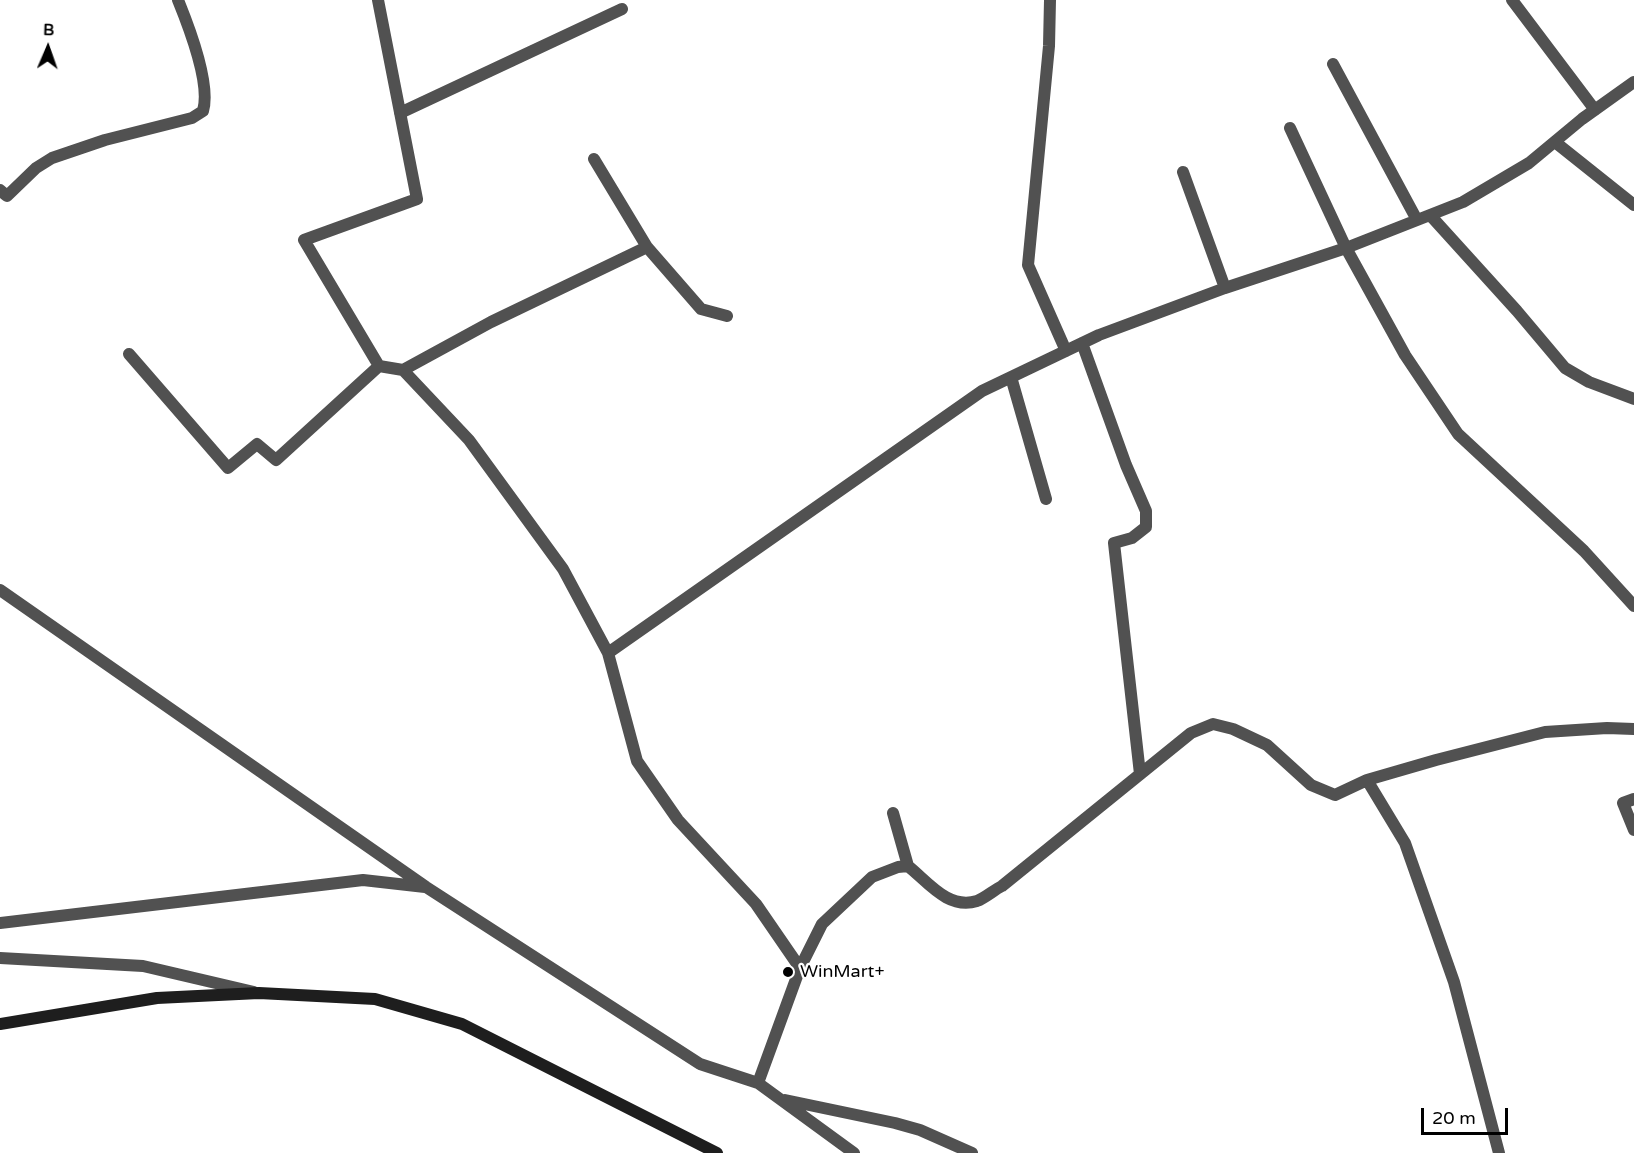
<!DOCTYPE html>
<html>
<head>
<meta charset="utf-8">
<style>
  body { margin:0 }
  #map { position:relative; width:1634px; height:1153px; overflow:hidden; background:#fff; font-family:"Varela Round",sans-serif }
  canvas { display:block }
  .north { position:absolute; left:18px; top:18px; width:60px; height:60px; -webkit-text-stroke:4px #fff; paint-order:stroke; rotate:2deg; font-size:16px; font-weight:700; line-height:24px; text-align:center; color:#000 }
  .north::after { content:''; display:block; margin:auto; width:21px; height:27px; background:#000; clip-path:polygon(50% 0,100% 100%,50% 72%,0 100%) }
  .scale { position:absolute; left:1421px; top:1108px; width:87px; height:27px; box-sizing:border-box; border:3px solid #000; border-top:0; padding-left:8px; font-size:18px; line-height:21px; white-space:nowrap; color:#000; -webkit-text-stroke:4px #fff; paint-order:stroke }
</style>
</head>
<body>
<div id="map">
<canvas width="1634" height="1153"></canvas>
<div class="north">B</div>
<div class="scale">20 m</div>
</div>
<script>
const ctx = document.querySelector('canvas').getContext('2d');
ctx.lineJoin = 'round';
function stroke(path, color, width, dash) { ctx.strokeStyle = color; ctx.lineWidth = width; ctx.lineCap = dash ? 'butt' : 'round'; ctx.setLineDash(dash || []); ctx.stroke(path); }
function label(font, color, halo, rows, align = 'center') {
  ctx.font = font + ' "Varela Round",sans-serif'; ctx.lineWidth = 4.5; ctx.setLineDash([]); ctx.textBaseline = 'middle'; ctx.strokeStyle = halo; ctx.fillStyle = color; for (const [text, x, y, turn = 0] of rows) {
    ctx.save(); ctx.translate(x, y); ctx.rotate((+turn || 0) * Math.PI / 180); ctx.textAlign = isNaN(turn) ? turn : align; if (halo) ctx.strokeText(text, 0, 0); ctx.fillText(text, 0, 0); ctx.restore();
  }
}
stroke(new Path2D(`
  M378 0 417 199 304 240 379 366
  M1050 0 1049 46 1028 265 1066 351
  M1512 0 1595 110
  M1333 64 1417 220
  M400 113 622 9
  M1290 128 1346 248 1405 355 1458 434 1584 551 1634 606
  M1555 142 1634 205
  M594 159 647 247 701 309 727 316
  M1183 172 1225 288
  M0 190 7 196 36 168 52 158 105 140 192 118 203 111C211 84 189 27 178 0
  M1430 215 1517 311 1565 368 1589 382 1634 399
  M1082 343 1126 465 1146 511V527L1132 538 1114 543 1140 774
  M129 354 228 468 257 444 276 460 379 366 403 370 469 440 563 569 608 653 637 761 678 820 756 904 800 968
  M403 370 491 322 647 247
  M1011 377 1046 499
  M0 590 426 887 700 1064 758 1083 854 1153
  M608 653 982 391 1099 335 1225 288 1346 248 1463 202 1529 163 1582 119 1634 82
  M1367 780 1405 843 1454 982 1499 1153
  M1634 799 1623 803 1634 830
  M908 866C928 882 948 910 977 901 985 898 994 890 1002 886L1191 733 1213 724 1233 729 1267 745 1311 785 1335 795 1367 780 1436 760 1545 732 1607 728 1634 729
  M0 923 363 880 425 887
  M0 958 143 966 254 992
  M758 1083 800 968 822 924 872 877 898 867 908 866 893 813
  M785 1100 895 1123 920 1130 972 1153`), '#515151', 12);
stroke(new Path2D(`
  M0 1024 157 998 259 993 375 999 462 1024 717 1153`), '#1e1e1e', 12);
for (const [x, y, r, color] of [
  [788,972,6,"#000"]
]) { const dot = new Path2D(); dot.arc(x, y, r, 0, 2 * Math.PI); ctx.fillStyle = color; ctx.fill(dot); stroke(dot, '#fff', 2); }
label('18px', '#000', '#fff', [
  ["WinMart+",800,972]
], 'left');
</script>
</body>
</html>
